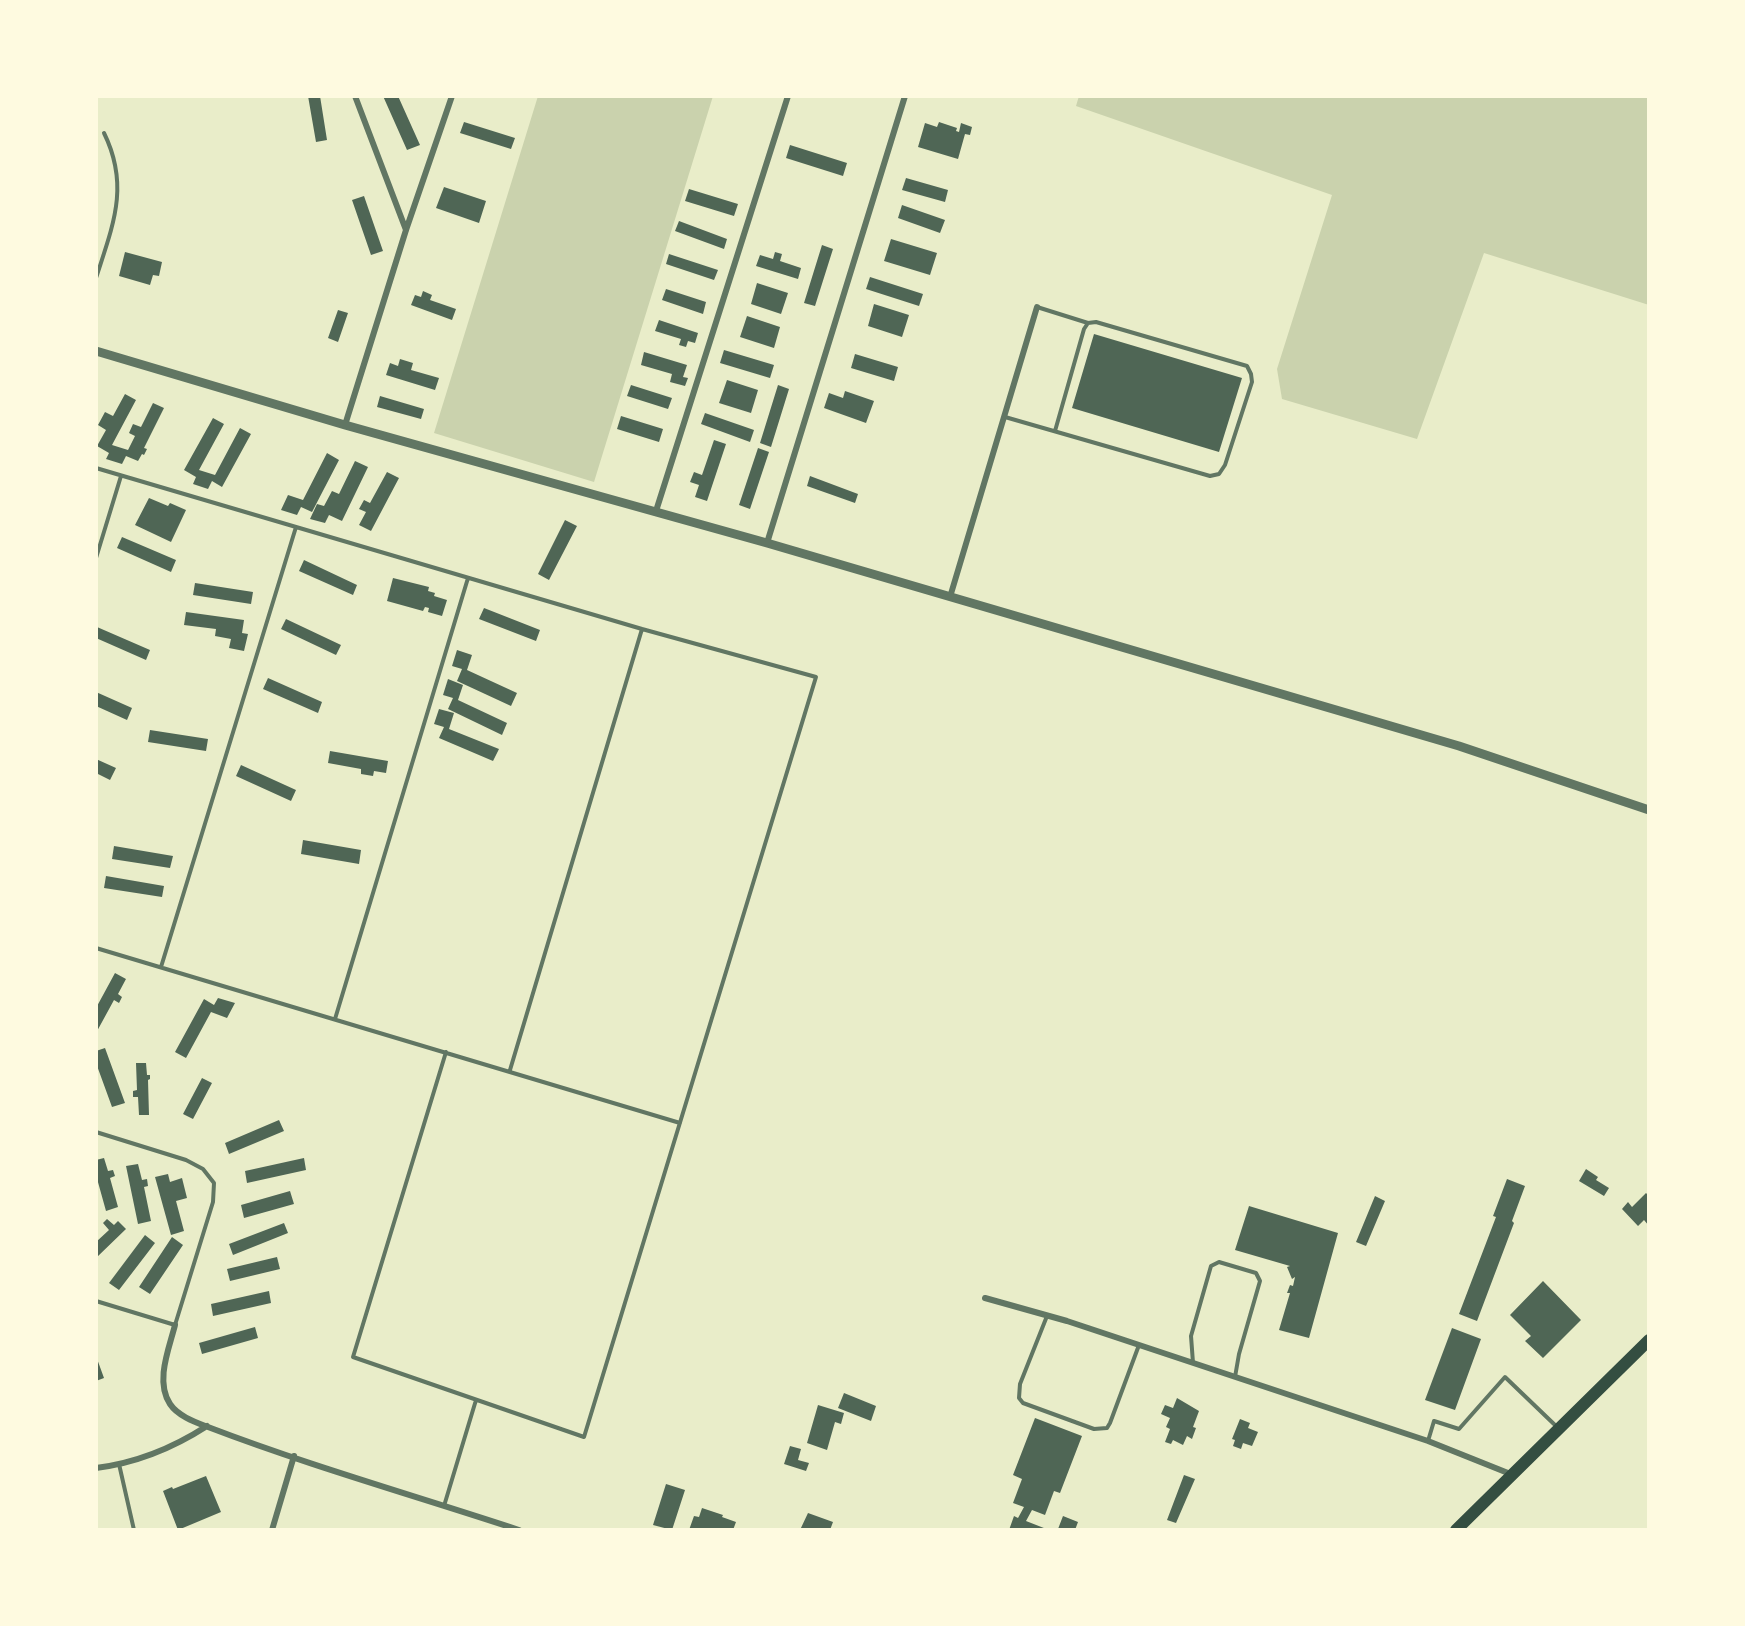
<!DOCTYPE html>
<html>
<head>
<meta charset="utf-8">
<style>
  body { margin:0 }
  #map { position:relative; width:1745px; height:1626px; overflow:hidden; background:#e9edc9; font-family:Poppins,sans-serif }
  canvas { display:block }
  .frame { position:absolute; inset:0; border:98px solid #fefae0; pointer-events:none }
</style>
</head>
<body>
<div id="map">
<canvas width="1745" height="1626"></canvas>
<div class="frame"></div>
</div>
<script>
const ctx = document.querySelector('canvas').getContext('2d');
ctx.lineJoin = 'round';
function paint(path, color) { ctx.fillStyle = color; ctx.fill(path, 'evenodd'); }
function stroke(path, color, width, dash) { ctx.strokeStyle = color; ctx.lineWidth = width; ctx.lineCap = dash ? 'butt' : 'round'; ctx.setLineDash(dash || []); ctx.stroke(path); }
paint(new Path2D(`
  M538 96H713L594 482 434 433Z
  M1079 96H1649V305L1484 253 1417 439 1282 399 1277 369 1332 195 1076 106Z`), '#cad2ad');
paint(new Path2D(`
  M308 96H320L327 140 316 142Z
  M383 96H398L420 145 407 150Z
  M464 122 515 138 511 149 460 133Z
  M939 122 957 128 956 131 959 132 961 123 972 127 970 135 965 134 958 159 918 147 925 123 937 127Z
  M790 145 847 163 843 176 786 158Z
  M906 178 948 190 945 202 902 190Z
  M444 187 486 201 479 223 436 208Z
  M689 189 738 204 734 216 685 201Z
  M364 196 383 251 371 255 352 200Z
  M902 205 945 220 940 233 898 218Z
  M679 221 727 239 724 249 675 231Z
  M891 239 937 253 930 275 884 261Z
  M822 245 833 249 815 306 804 303Z
  M125 252 162 262 159 276 153 275 150 285 119 276Z
  M775 252 782 254 780 261 801 268 798 279 756 266 760 255 773 259Z
  M669 254 718 270 714 280 666 264Z
  M870 277 923 294 919 306 866 289Z
  M757 283 788 293 781 314 751 304Z
  M666 289 706 302 703 314 662 300Z
  M423 291 432 295 430 300 456 309 452 320 411 305 415 295 421 297Z
  M874 304 909 315 902 337 868 326Z
  M338 310 348 313 338 342 328 338Z
  M747 316 780 327 774 348 740 337Z
  M659 320 698 333 695 343 688 341 686 347 679 345 681 339 655 331Z
  M1094 334 1242 378 1219 452 1072 408Z
  M724 350 774 365 770 378 720 363Z
  M644 352 687 365 683 377 688 378 685 386 670 382 672 374 641 365Z
  M855 354 898 367 894 381 851 368Z
  M400 359 413 363 411 370 439 378 435 390 386 375 390 363 398 366Z
  M727 380 758 390 751 413 719 403Z
  M631 385 672 398 668 409 627 396Z
  M778 385 789 389 771 447 760 443Z
  M845 391 874 401 866 423 824 408 829 393 843 398Z
  M125 394 136 400 112 445 128 450 135 436 129 433 133 424 141 427 153 403 164 408 144 448 147 449 144 455 142 454 138 461 126 456 122 464 106 459 109 453 97 446 106 430 98 425 105 412 113 416Z
  M380 396 424 409 421 419 377 407Z
  M705 413 754 430 750 442 701 424Z
  M621 416 663 429 659 442 617 429Z
  M213 418 224 424 199 470 215 475 240 428 251 434 222 487 212 481 208 489 193 484 196 477 184 470Z
  M714 440 726 444 707 501 695 497 699 485 690 482 694 472 702 475Z
  M758 448 769 452 750 509 739 505Z
  M327 453 339 460 312 512 301 507 297 515 281 510 288 495 303 500Z
  M355 461 368 467 342 521 329 515 325 523 310 519 317 504 324 506 332 491 339 494Z
  M387 472 399 478 371 531 359 525 366 512 359 509 364 500 370 503Z
  M810 476 858 494 855 503 807 486Z
  M149 498 168 506 170 503 186 510 171 542 135 525Z
  M565 520 577 526 549 580 538 574Z
  M122 537 176 560 171 572 117 548Z
  M304 560 357 585 353 595 299 571Z
  M393 578 429 587 428 591 435 593 434 596 447 600 442 616 428 612 429 608 425 607 423 611 387 601Z
  M195 583 253 592 251 604 193 595Z
  M484 608 540 630 536 641 479 619Z
  M186 612 244 620 242 633 248 634 244 651 229 648 231 639 215 636 216 629 184 625Z
  M286 619 341 645 336 655 281 629Z
  M97 627 150 650 146 660 96 638Z
  M457 650 472 655 467 670 517 693 511 706 457 681 462 669 452 666Z
  M268 678 322 702 318 713 263 689Z
  M448 679 463 685 458 700 507 723 502 735 448 709 453 698 443 695Z
  M96 692 132 708 127 720 96 706Z
  M439 709 454 713 449 729 499 749 493 761 439 738 444 727 434 724Z
  M150 730 208 739 206 751 148 742Z
  M330 751 388 761 386 773 374 771 373 776 361 774V769L328 763Z
  M96 759 116 768 110 780 96 773Z
  M241 765 296 790 291 801 236 776Z
  M303 840 361 850 359 864 301 854Z
  M114 846 173 856 170 868 112 859Z
  M106 876 164 886 162 897 104 888Z
  M115 973 126 979 118 994 122 997 119 1003 114 1000 96 1033V1008Z
  M218 998 235 1003 227 1018 211 1012 186 1058 175 1052 204 999 214 1005Z
  M105 1048 125 1103 112 1107 96 1063V1051Z
  M136 1063H146L147 1075H150V1079L148 1080 149 1115H139L138 1097H133V1091L137 1090Z
  M202 1078 212 1083 193 1119 183 1114Z
  M279 1120 284 1131 229 1154 225 1143Z
  M104 1158 108 1171 113 1170 115 1176 110 1178 118 1207 106 1211 96 1175V1160Z
  M304 1158 306 1170 247 1183 245 1171Z
  M138 1164 142 1180 147 1179 148 1186 144 1187 151 1221 138 1224 126 1166Z
  M1586 1169 1598 1177 1596 1180 1609 1188 1604 1196 1579 1181Z
  M168 1174 170 1182 182 1178 187 1198 176 1201 184 1231 171 1235 155 1177Z
  M1507 1179 1525 1186 1512 1221 1514 1223 1477 1321 1459 1314 1496 1217 1493 1216Z
  M290 1191 294 1204 244 1218 241 1205Z
  M1646 1193 1649 1196V1226L1644 1220 1638 1226 1622 1209 1628 1202 1632 1207Z
  M1375 1196 1385 1201 1366 1246 1356 1242Z
  M1249 1206 1338 1233 1309 1338 1279 1330 1290 1293H1287L1290 1285 1293 1286 1295 1277 1292 1279 1287 1267 1290 1266 1235 1250Z
  M107 1219 114 1225 118 1221 126 1229 96 1258V1242L109 1230 103 1223Z
  M284 1223 288 1233 233 1255 229 1244Z
  M145 1235 155 1243 119 1290 109 1283Z
  M172 1237 183 1245 150 1294 139 1287Z
  M277 1257 280 1269 230 1281 227 1269Z
  M1543 1281 1581 1320 1543 1358 1525 1341 1531 1336 1510 1315Z
  M269 1291 271 1303 213 1316 211 1304Z
  M255 1327 258 1338 202 1354 199 1343Z
  M1452 1328 1481 1339 1455 1410 1425 1400Z
  M96 1356 104 1378 96 1381Z
  M844 1393 876 1406 871 1421 838 1408Z
  M1177 1398 1199 1411 1193 1427 1196 1428 1192 1439 1187 1436 1183 1445 1173 1440 1171 1444 1165 1442 1170 1429 1166 1427 1170 1418 1161 1414 1165 1405 1173 1408Z
  M818 1405 844 1413 841 1424 835 1422 827 1450 807 1443Z
  M1035 1418 1082 1436 1060 1493 1054 1491 1045 1515 1032 1510 1026 1521 1049 1530H1009L1014 1516 1018 1518 1024 1507 1013 1503 1022 1479 1013 1475Z
  M1240 1419 1250 1423 1248 1428 1258 1432 1252 1446 1243 1443 1241 1449 1233 1446 1235 1440 1232 1439Z
  M790 1446 801 1449 798 1460 809 1463 806 1471 784 1464Z
  M1184 1475 1195 1479 1176 1523 1167 1520Z
  M206 1476 221 1512 178 1530 163 1491 172 1487 173 1489Z
  M666 1484 685 1490 672 1530 653 1525Z
  M702 1508 723 1515 722 1517 736 1522 733 1530H689L694 1516 699 1517Z
  M808 1513 833 1522 830 1530H800Z
  M1063 1516 1078 1522 1075 1530 1058 1529Z`), '#4f6655');
stroke(new Path2D(`
  M96 278C113 225 130 186 104 133
  M1037 307 1088 323
  M1005 417 1210 476 1219 474 1225 465 1252 382 1251 374 1247 366 1096 322 1088 323 1084 329 1055 431
  M96 468 642 629 816 677 584 1437 353 1357 446 1052
  M96 558 121 476
  M96 948 680 1123
  M161 967 296 527
  M335 1019 468 578
  M510 1070 642 629
  M96 1132 186 1160 203 1169 214 1183 213 1202 175 1325 96 1301
  M1047 1316 1020 1384 1019 1398 1023 1403 1094 1429 1107 1428 1110 1423 1139 1345
  M1193 1363 1191 1336 1211 1266 1219 1262 1256 1273 1260 1281 1239 1354 1235 1377
  M1428 1441 1434 1421 1459 1429 1505 1377 1556 1426
  M119 1464 134 1530
  M444 1506 476 1400`), '#617663', 4);
stroke(new Path2D(`
  M355 96 406 230
  M345 425 406 230 452 96
  M656 511 788 96
  M767 543 905 96
  M950 597 1037 307
  M985 1298 1067 1321 1428 1441 1513 1475
  M175 1325C169 1349 155 1381 170 1404 178 1416 195 1422 208 1427 310 1466 416 1496 519 1530
  M96 1468C136 1463 173 1448 207 1426
  M272 1530 294 1456`), '#617663', 6);
stroke(new Path2D(`
  M96 351 345 425 767 543 1459 746 1649 810`), '#617663', 9);
stroke(new Path2D(`
  M1456 1530 1649 1340`), '#344e41', 12);
</script>
</body>
</html>
